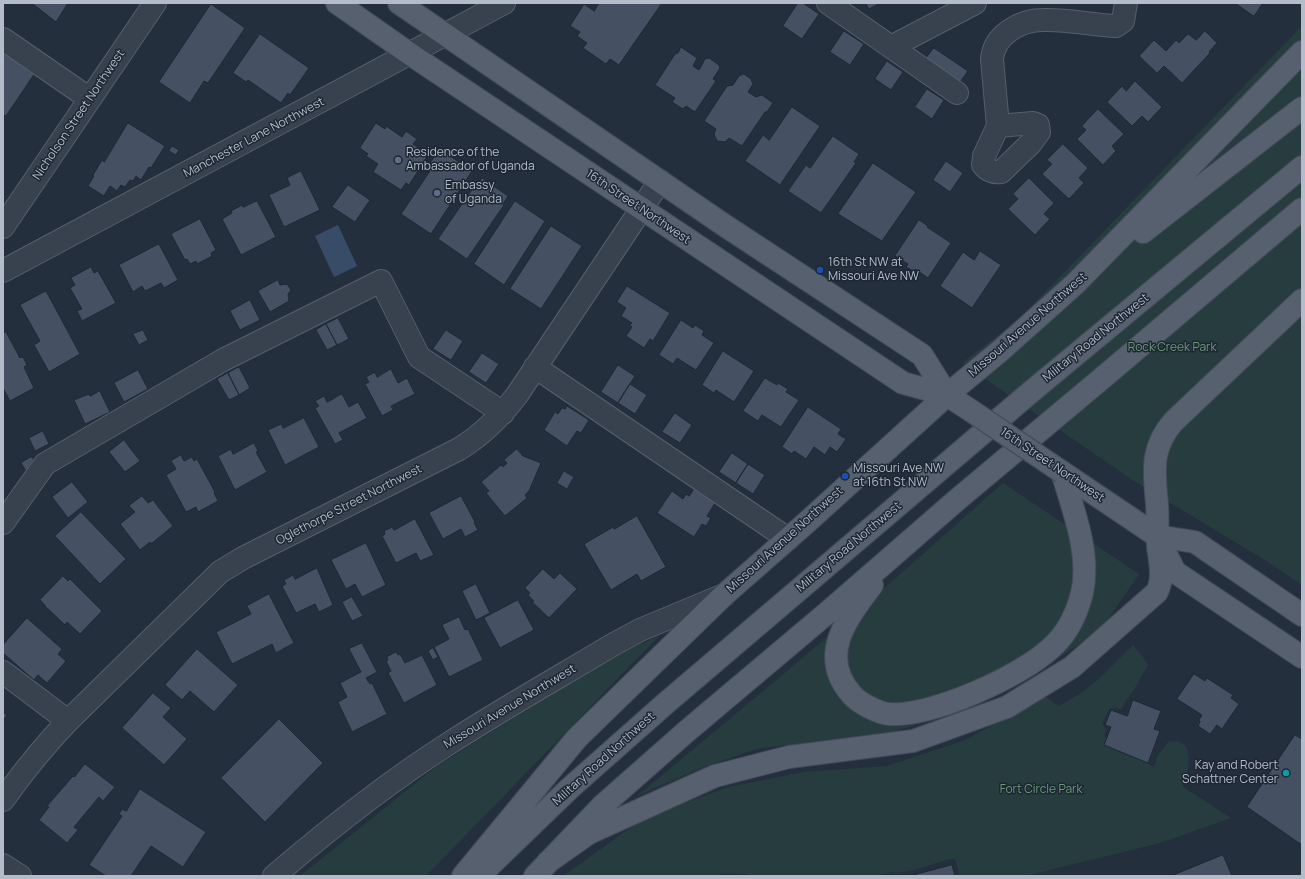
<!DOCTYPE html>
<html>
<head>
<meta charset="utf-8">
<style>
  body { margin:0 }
  #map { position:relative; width:1305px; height:879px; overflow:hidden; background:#242f3e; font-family:Manrope,sans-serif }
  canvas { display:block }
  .frame { position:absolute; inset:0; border:4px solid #b4bcc9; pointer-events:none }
</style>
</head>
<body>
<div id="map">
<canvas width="1305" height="879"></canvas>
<div class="frame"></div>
</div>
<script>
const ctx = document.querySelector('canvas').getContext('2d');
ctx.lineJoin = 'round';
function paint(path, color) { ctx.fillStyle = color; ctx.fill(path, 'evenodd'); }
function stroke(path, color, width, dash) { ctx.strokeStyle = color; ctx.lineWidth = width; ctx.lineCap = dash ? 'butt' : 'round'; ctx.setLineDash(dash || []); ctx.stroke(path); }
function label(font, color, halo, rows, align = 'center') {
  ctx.font = font + ' Manrope,sans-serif'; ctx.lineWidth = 3; ctx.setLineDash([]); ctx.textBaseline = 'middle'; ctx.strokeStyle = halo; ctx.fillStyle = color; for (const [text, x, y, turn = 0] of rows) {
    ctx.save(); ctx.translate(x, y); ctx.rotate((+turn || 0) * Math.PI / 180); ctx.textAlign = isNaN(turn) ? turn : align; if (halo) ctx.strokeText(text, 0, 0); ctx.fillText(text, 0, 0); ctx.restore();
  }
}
paint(new Path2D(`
  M1302 26V585L1268 562 1134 481 962 363 1019 319Z
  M1003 483 1139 574 1103 627 1048 666 965 712 868 738 759 748 701 768 637 796 793 666 889 584Z
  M659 636 426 876H300L437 766 608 659Z
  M1133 645 1140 653 1148 665 1132 693 1125 702 1122 709 1110 708 1102 723 1106 730 1104 736 1153 767 1155 765 1158 755 1168 742C1196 736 1190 771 1182 786L1231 818 1160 843 1025 876H960L955 859H949L911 871 895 873 892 872 874 876H748L747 874 722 873 718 876H563L644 818 728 787 804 772 887 766 965 740 1045 697 1059 706 1081 693 1099 679Z`), '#263c3f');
paint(new Path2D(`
  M338 225 357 266 334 277 315 236Z`), '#394c67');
const building = new Path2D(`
  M34 3H68L56 22 33 4Z
  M599 3H662L619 65 610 59 606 64 583 48 587 43 577 36 580 32 570 26 584 4 594 11Z
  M798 3H803L819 14 802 39 783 26Z
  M866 3H880L869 9Z
  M1235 3H1263L1254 16Z
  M211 4 245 28 208 83 204 81 190 103 159 82Z
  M844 31 864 44 850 65 830 52Z
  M1205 31 1217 43 1209 52 1210 53 1182 83 1164 66 1157 73 1139 56 1154 40 1166 51 1176 40 1179 43 1188 34 1196 40Z
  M260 34 309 68 290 95 288 93 281 103 248 80 246 82 233 73Z
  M681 47 697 58 693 66 699 70 705 59 709 58 719 65 720 68 713 79 716 81 695 112 686 106 683 109 672 102 675 98 655 85 675 54 678 53Z
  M934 48 968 71 960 82 926 58Z
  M3 51 35 73 6 116 3 114Z
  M887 61 903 72 891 90 875 79Z
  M744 74 751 79 753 84 748 92 756 97 762 95 773 103 767 112H765L742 146 729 138 725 142 717 141 714 134 716 129 704 121 727 86 733 85 739 76Z
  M1135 81 1162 107 1148 122 1142 116 1132 126 1107 102 1122 86 1126 91Z
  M927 89 944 100 932 119 915 107Z
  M792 107 820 126 780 185 745 161 763 135 769 140Z
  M1098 109 1124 134 1112 146 1116 151 1103 165 1077 139 1086 130 1082 126Z
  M128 123 165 146 151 168 149 167 141 180 136 176 133 181 130 180 125 187 121 185 117 191 110 186 104 196 88 186 94 176 93 175 102 160 104 162Z
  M376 123 385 129 386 126 402 137 406 131 417 139 413 144 429 154 409 185 406 183 401 190 373 172 378 164 366 156 368 154 360 148Z
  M833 136 859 154 854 162 856 163 821 213 788 191 806 165 810 168Z
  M1063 144 1088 168 1079 178 1084 183 1069 199 1042 174 1052 164 1047 160Z
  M172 146 179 150 176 155 169 151Z
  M440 149 472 171 431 234 401 214 430 171 426 169Z
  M946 161 963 173 950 192 933 180Z
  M873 163 916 192 882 241 838 214Z
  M301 171 320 210 284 227 269 195 290 185 287 178Z
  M482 178 508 196 503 204 504 205 467 259 438 239 475 185 476 186Z
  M1029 178 1054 203 1044 214 1050 219 1035 235 1008 209 1018 199 1013 194Z
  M348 185 370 200 355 222 332 207Z
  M257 201 276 237 241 255 222 219 232 213 231 211 242 205 243 207Z
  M515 201 545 221 504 285 474 264Z
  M200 219 216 250 211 253 212 256 197 264 196 261 190 264 187 259 185 260 171 234Z
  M919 220 928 226 927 227 951 243 928 278 915 269 913 271 906 267 908 264 895 256Z
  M551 226 582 246 541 309 510 289Z
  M159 244 178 280 164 288 161 283 145 291 142 286 133 292 119 265Z
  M980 251 1001 265 972 308 940 286 963 252 974 260Z
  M91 267 94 273 98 271 116 303 82 321 77 311 82 309 70 288 75 285 71 278Z
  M278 280 280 285 287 284 291 290 288 294 289 301 270 312 258 291Z
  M627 286 670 313 653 341 650 339 644 348 626 336 632 327 630 325 632 323 621 316 626 308 617 302Z
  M46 291 80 354 49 372 34 345 40 341 20 305Z
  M250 300 260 320 240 330 230 311Z
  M338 318 349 339 337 345 326 324Z
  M681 320 693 328 695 325 704 331 702 335 714 343 696 370 677 358 673 364 659 355Z
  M326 324 337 345 327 350 316 330Z
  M143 330 148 340 139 345 133 334Z
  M446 330 463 341 451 360 433 349Z
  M6 332 20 358 23 357 27 365 24 367 34 388 10 401 3 388V333Z
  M723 351 754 371 734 402 716 390 714 393 702 385Z
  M482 353 499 364 486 383 469 372Z
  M618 365 635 376 618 403 601 392Z
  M239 367 250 388 239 395 228 373Z
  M391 369 398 383 407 378 415 394 391 406 393 410 382 416 365 384 369 382 366 377 375 372 377 377Z
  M138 370 148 389 124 402 114 383Z
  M228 373 239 395 229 400 217 379Z
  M765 378 777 385 778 383 788 389 786 392 799 400 781 427 762 415 758 421 743 411Z
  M630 384 647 395 635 414 618 403Z
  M100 391 110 412 85 424 74 400 89 394 90 396Z
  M342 394 349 407 358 402 367 418 339 433 343 440 335 444 315 408 319 406 315 401 324 396 327 402Z
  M567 406 589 420 581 433 577 431 567 446 544 430 555 412 558 414 562 408 565 409Z
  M808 407 841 429 838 434 846 439 837 452 830 447 825 455 814 447 806 459 794 451 792 454 782 447Z
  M675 413 692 425 680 443 662 432Z
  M304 418 319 447 285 465 268 430 281 424 283 428Z
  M43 431 49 444 35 451 29 438Z
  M124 440 140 461 125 472 109 452Z
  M254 443 258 451 256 452 267 472 235 490 218 456 231 449 233 454Z
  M517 449 523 456 541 463 529 491 525 495 527 498 505 516 486 493 489 491 481 482 501 465 503 467 507 463 504 460Z
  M732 453 748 464 736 483 719 472Z
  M181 455 184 461 192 457 194 461 197 459 215 492 214 493 218 501 198 512 196 507 186 512 166 475 176 469 171 461Z
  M31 457 34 459 26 471 21 463Z
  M748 464 765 475 753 494 736 483Z
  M564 471 574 477 567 489 557 483Z
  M72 482 88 502 68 518 52 497Z
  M694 489 715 503 707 516 711 518 706 526 702 524 694 537 657 513 672 491 683 499 686 494 689 496Z
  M142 496 148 503 153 500 173 526 151 544 150 542 140 550 120 524 135 512 129 506Z
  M461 496 475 522 474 523 478 530 465 537 461 529 443 539 429 513Z
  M81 512 126 559 100 584 55 536Z
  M637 516 666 567 641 581 637 574 611 590 584 544 613 527 614 529Z
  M415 519 434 555 420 561 416 553 396 563 382 536 385 534 384 531 392 527 394 530Z
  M366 543 386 585 362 597 355 584 346 589 331 560Z
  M317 568 333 605 319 612 315 604 296 613 282 586 286 584 284 580 293 575 295 579Z
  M543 569 554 579 560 573 577 589 549 618 532 602 534 601 528 595 530 593 525 588Z
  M63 576 68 581 70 579 102 611 80 634 67 622 65 625 45 606V605L40 600Z
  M476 584 490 613 476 620 462 591Z
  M269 594 294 643 276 653 272 644 232 664 216 632 251 614 247 606Z
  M352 597 363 616 352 621 342 602Z
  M518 600 534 630 500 648 484 618Z
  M459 617 465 630 468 629 483 660 449 677 434 647 449 639 442 625Z
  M27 618 62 649 58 654 66 661 47 683 38 675 34 680 3 653V645Z
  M362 643 377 672 366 678 370 684 372 683 387 714 352 732 338 702 347 697 340 683 361 672 349 649Z
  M433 648 438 657 433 660 428 651Z
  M197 649 238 685 214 712 190 691 182 700 165 685Z
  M396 652 398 655 400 654 405 663 422 655 437 685 404 703 388 673 391 671 386 661 388 660 387 657Z
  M1194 674 1205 681 1207 678 1233 695 1231 698 1239 704 1222 729 1217 725 1210 734 1198 726 1200 722 1199 720 1202 715 1177 699Z
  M153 693 171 708 163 717 187 739 164 765 122 728Z
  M1133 700 1161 711 1154 729 1160 731 1148 763 1104 745 1111 727 1105 725 1111 710 1127 716Z
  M3 712 7 715 3 721Z
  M279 719 323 763 265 822 221 778Z
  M1295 735 1302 739V845L1247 807Z
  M85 764 115 787 103 801 99 797 74 827 78 830 67 843 39 820 49 807 47 806 73 776 74 777Z
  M140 789 206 832 183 867 151 846 131 876H106L89 865 122 816 119 814 122 809 126 811Z
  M1223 855 1232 876H1171Z
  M952 865 955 876H910Z`);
paint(building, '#455162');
stroke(building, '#1f2835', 1);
const minor = new Path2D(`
  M828 3 957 93
  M3 39 90 99
  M891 47 975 3
  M998 126 1033 123 1038 125 1039 132 1031 143 1001 172C993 173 988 171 983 165L984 156 998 126 992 59C994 35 1020 20 1043 20 1066 19 1093 25 1116 26L1123 21 1126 3
  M3 227 155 3
  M3 271 504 3
  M535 367 788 539
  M3 523 45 464 223 360 381 281 419 357 503 413
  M3 672 68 721
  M3 800C23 772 44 746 68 721L220 572 243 558 459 449C482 435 501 416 517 395L660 181
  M3 865 20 876
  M274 876C329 829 387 783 448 744 502 709 559 677 614 644L640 630 724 595`);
const major = new Path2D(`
  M337 3 410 54 903 383 947 395 973 412
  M399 3 724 225 922 355 947 395
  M1143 232 1302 108
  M1062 472 1157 536 1195 542 1302 615
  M1162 546 1175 572 1302 657
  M872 585C847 618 817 656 852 695 859 703 878 713 889 714 931 717 1020 677 1051 648 1067 634 1077 613 1082 593 1091 554 1073 510 1062 472
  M548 862 589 833 715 776 789 757 913 741 1007 707 1072 667 1157 592C1164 578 1160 562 1158 547 1157 533 1158 518 1157 504 1154 471 1150 448 1174 421L1302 300
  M480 875 570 788 666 703 1032 391 1302 167
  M463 876 577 738 724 595 806 523 947 395 1000 351 1075 284 1302 52
  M535 876 602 806 687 731 827 613 958 499 1100 380 1302 209`);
stroke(minor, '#565f6c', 24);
stroke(major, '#414a57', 24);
stroke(minor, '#38414e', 22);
stroke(major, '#56606e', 22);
const majorBridge = new Path2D(`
  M973 412 1062 472`);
stroke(majorBridge, '#414a57', 24, []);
stroke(majorBridge, '#56606e', 22);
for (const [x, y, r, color] of [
  [398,160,4,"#5c6f8a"],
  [437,193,4,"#5c6f8a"],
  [820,270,4,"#1a4fb4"],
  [845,476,4,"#1a4fb4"],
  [1286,773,4,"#0f9aa8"]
]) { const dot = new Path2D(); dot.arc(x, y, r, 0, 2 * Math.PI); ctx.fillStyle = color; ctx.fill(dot); stroke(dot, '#1d2633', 1.5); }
label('12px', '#b4bcc9', '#1d2633', [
  ["Nicholson Street Northwest",79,115,-56],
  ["Manchester Lane Northwest",254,138,-28],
  ["16th Street Northwest",638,207,34],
  ["Missouri Avenue Northwest",1028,325,-41],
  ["Military Road Northwest",1096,338,-39],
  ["16th Street Northwest",1052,465,34],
  ["Oglethorpe Street Northwest",349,505,-27],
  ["Missouri Avenue Northwest",785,540,-42],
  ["Military Road Northwest",849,547,-40],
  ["Missouri Avenue Northwest",510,707,-31],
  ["Military Road Northwest",604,759,-42]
]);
label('12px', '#b4bcc9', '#1d2633', [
  ["Residence of the",406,153],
  ["Ambassador of Uganda",406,167],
  ["Embassy",445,186],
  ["of Uganda",445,200],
  ["16th St NW at",828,263],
  ["Missouri Ave NW",828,277],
  ["Missouri Ave NW",853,469],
  ["at 16th St NW",853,483],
  ["Kay and Robert",1278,766,"right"],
  ["Schattner Center",1278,780,"right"]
], 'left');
label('12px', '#6b9a76', '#1d2633', [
  ["Rock Creek Park",1172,348],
  ["Fort Circle Park",1041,790]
]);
</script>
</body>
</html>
